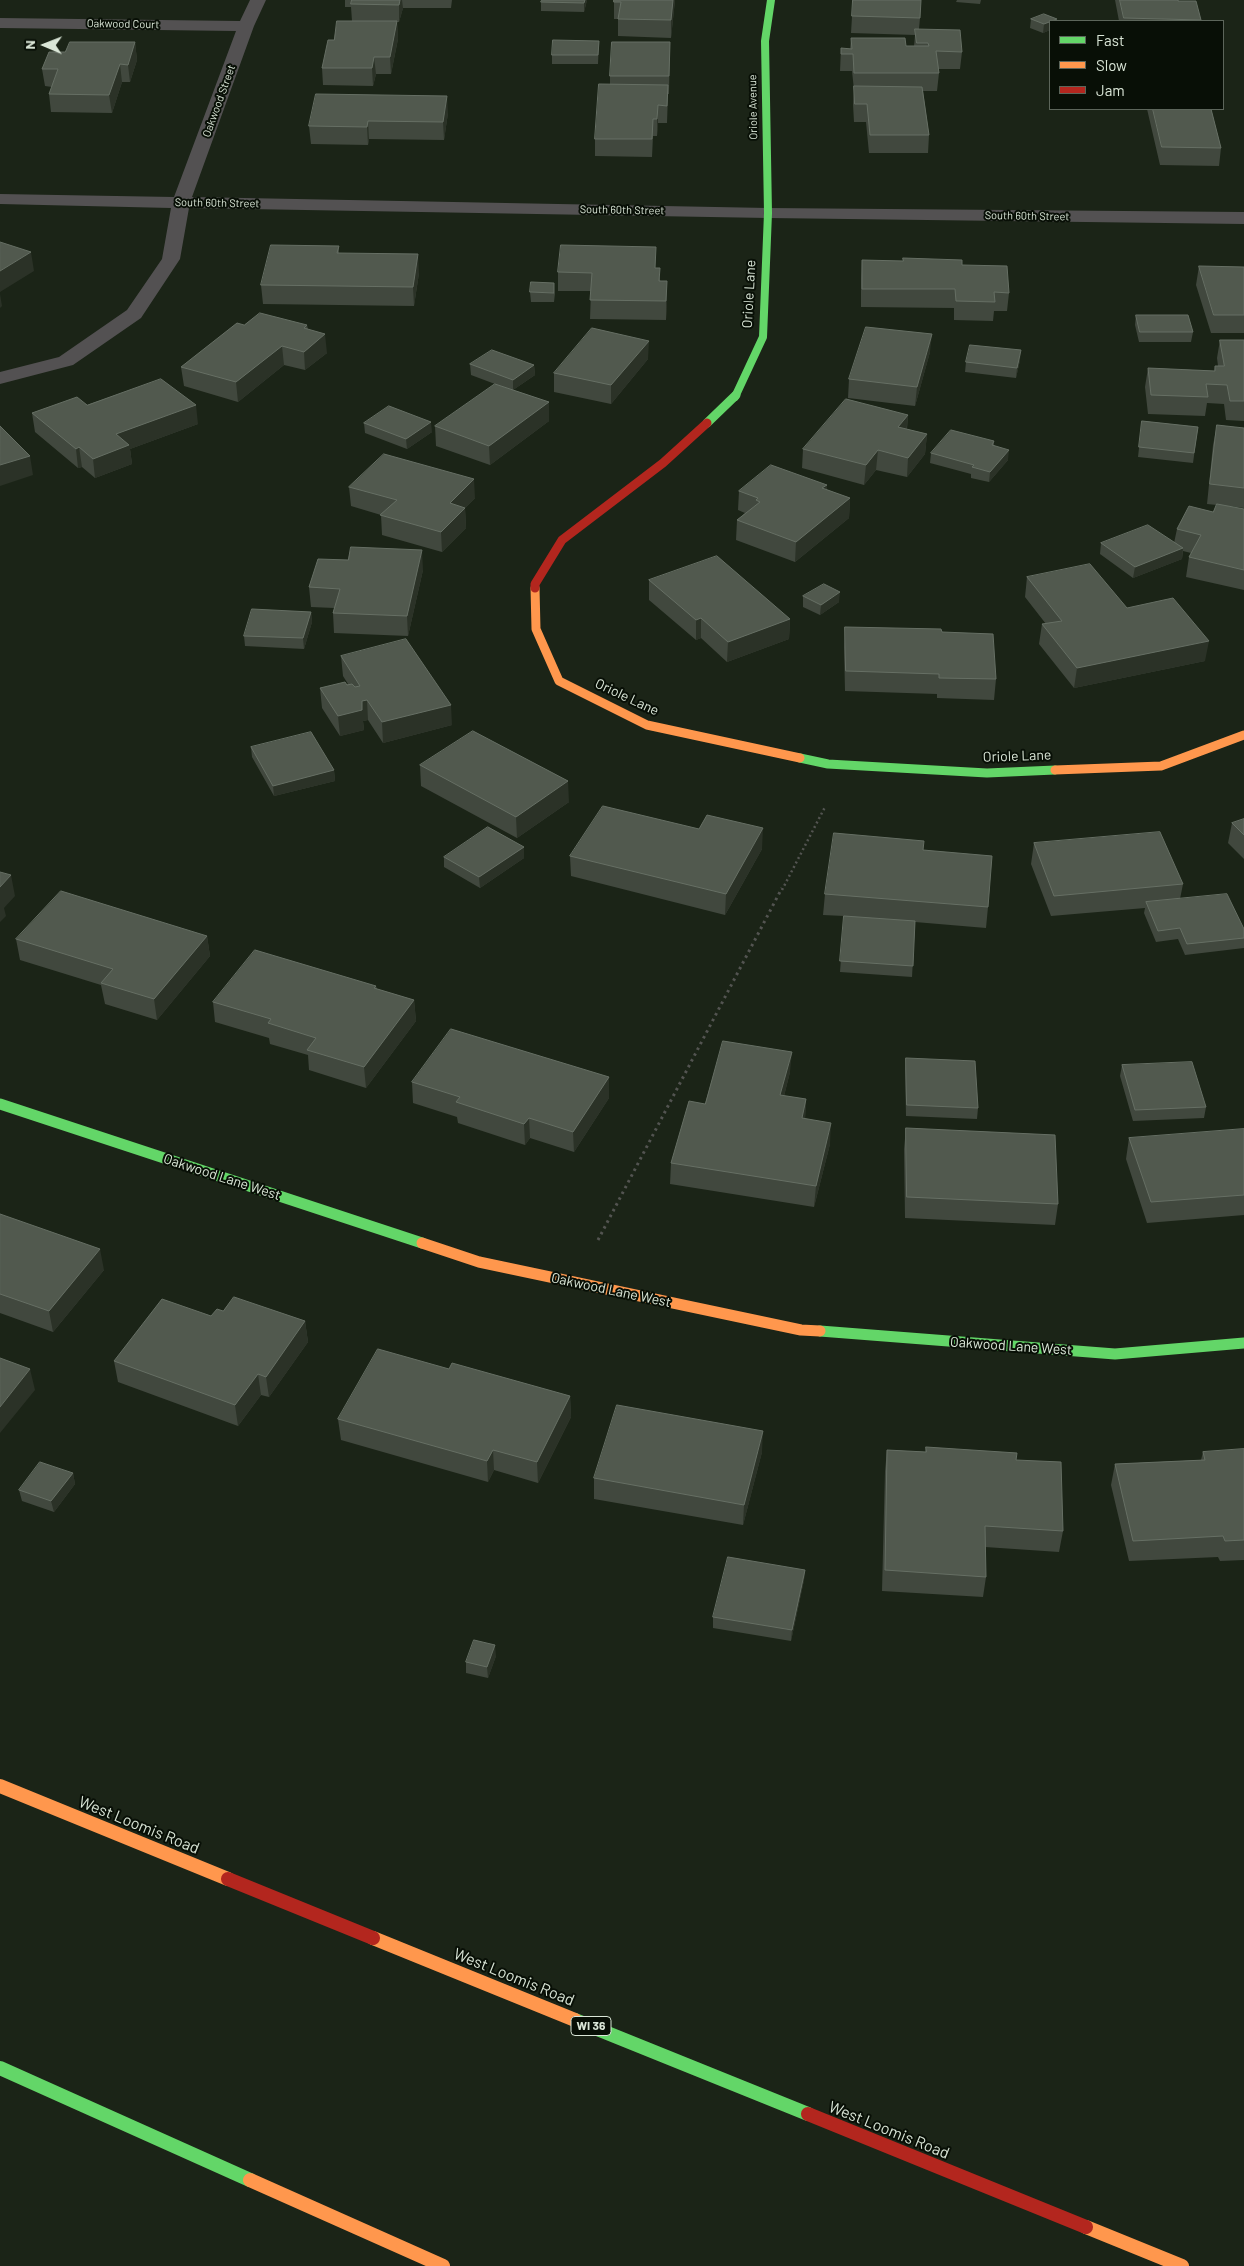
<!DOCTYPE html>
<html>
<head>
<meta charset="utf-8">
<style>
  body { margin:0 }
  #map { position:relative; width:1244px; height:2266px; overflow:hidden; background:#1b2417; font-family:Barlow,sans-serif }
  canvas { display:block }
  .legend { position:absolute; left:1049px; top:20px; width:175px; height:90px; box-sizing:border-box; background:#080f06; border:1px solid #5c655a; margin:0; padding:6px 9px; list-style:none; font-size:15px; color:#dae6d7 }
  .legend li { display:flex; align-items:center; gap:10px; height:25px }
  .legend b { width:25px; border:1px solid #5c655a }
  .north { position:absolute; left:20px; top:20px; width:50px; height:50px; -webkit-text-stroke:4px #080f06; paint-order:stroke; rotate:271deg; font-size:14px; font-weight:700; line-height:20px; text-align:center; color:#dae6d7 }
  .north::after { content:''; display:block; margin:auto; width:18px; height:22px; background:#dae6d7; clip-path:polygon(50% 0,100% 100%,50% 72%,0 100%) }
</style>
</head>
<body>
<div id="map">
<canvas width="1244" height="2266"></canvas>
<ul class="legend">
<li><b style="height:6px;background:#63d668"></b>Fast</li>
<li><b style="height:6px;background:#ff974d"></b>Slow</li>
<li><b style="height:6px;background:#b3261e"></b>Jam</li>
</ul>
<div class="north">N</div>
</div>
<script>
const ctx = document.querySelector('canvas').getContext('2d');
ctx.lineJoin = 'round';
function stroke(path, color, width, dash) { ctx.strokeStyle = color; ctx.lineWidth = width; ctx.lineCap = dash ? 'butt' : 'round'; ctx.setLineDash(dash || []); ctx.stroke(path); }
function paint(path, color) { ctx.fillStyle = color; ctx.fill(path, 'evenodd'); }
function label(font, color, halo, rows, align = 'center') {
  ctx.font = font + ' Barlow,sans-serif'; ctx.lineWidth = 4; ctx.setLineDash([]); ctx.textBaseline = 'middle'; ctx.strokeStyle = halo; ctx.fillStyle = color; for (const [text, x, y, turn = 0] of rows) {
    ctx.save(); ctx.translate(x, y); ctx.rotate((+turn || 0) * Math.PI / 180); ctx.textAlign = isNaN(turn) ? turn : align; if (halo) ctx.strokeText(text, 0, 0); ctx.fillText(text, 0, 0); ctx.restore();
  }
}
stroke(new Path2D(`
  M782 890 825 807`), '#535451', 2.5, [2, 3]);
stroke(new Path2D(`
  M598 1240 782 888`), '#535451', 3, [2.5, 4]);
paint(new Path2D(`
  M250 0H266L254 26 192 197 768 208 1244 212V224L768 218 189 208 180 259 141 318 73 365 0 384V372L59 357 127 310 162 259 171 208 0 204V194L174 197 236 31 0 28V18L240 21Z`), '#535152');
stroke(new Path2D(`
  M735 397 763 337 768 213 765 41 771 0`), '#63d668', 8);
stroke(new Path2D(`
  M707 423 736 395
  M800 758 828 764 987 773 1055 770`), '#63d668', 9);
stroke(new Path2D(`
  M0 1104 422 1243
  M820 1331 1115 1354 1244 1343`), '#63d668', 11);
stroke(new Path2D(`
  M575 2020 808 2114
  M0 2068 250 2180`), '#63d668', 14);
stroke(new Path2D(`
  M535 588 536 629 559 681 647 725 800 758
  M1055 770 1161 766 1244 735`), '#ff974d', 9);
stroke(new Path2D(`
  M422 1243 479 1262 801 1330 820 1331`), '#ff974d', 11);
stroke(new Path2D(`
  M0 1786 228 1879
  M373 1938 575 2020
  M250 2180 443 2266
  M1086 2227 1182 2266`), '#ff974d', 14);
stroke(new Path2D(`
  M535 588V584L562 540 663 463 707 423`), '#b3261e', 9);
stroke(new Path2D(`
  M228 1879 373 1938
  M808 2114 1086 2227`), '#b3261e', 14);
paint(new Path2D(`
  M345 0H452L451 8H403L399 22H397L398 39 391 74H376L373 86 323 85 322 68 334 40 352 21 351 7H345Z
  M587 0 584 12 541 11V2Z
  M614 0H675L671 38 618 36V19H614Z
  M853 0 920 18 919 29 962 52 960 69H938L939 73 937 91H923L929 135 928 153H869L866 122H854L853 104 854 90 852 71H840L841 48 850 49 851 38 906 46H914L915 35 851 33Z
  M957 0H981L980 4 956 2Z
  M1115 0H1178L1201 20V21H1119Z
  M1031 19 1050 21V30L1043 33 1030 28Z
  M599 41 598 64H552V55Z
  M135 42 137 60 130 82H122L112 113 51 112 49 94 52 87 45 86 42 69 65 52Z
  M670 42 669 94H668L667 123H658L657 136H653L652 157 595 156V139L610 84V76Z
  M1147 109H1211L1221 148 1219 166 1160 165Z
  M448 113 444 140 369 139 368 145 311 144 309 126Z
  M339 246V253L419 273 414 306 263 304 261 285Z
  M862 260 962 265 1009 293 1007 311H994L993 321 954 320V308L861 307V278Z
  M1199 266 1244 267V333H1211L1196 285Z
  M656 268 667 300 666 320 590 319 591 291H558V272Z
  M530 292 555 293 554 302H531Z
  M1136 315 1193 332 1191 342H1139L1135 325Z
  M244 325H307L308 329 327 353 305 370 284 365 238 402 184 386 181 367Z
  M1220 340H1244V421L1226 420 1224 404 1207 403 1205 416 1148 414 1145 387 1148 368 1214 371 1215 366H1218L1217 358Z
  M930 352 915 406 848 398 849 379Z
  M648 359 611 404 554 392V373Z
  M1020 360 1016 378 965 372 966 362Z
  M470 364 534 365 535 375 513 390 549 402V421L490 465 436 446 435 426 495 384 471 375Z
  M87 405 198 424 130 449 132 464 95 478 82 467 78 468 35 432 32 413Z
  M908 415 907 429 927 434 925 454 907 477 876 470 864 485 802 468 803 449Z
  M1142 421 1198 427 1193 463 1138 457Z
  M364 423 432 432 407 449 365 433Z
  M1217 425 1244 428V508L1228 506 1244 509V590L1186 577 1189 557 1191 553 1183 551 1182 559 1133 578 1100 554 1101 543H1174L1177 529 1213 512 1217 505 1207 504 1213 445Z
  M994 441V445L1008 460 989 482 971 478V474L930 463 931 453Z
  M827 485V490L850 498 849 518 795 562 736 540 737 520 745 513 738 510 739 491Z
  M349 487 475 498 465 508 466 528 442 552 382 535 381 515 351 506Z
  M423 570 408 636 334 633 333 613 334 608 311 607 309 587Z
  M1027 577 1205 661 1074 688 1039 644 1042 624H1046L1025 597Z
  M649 580 790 619 789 639 727 662 701 638 696 640 649 600Z
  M803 596 839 602 820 615 803 607Z
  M311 612 312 622 304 649 245 646 244 636Z
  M845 627 942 632 996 679 994 700 937 698V694L845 691 844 647Z
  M341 656 452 725 383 743 368 720 363 721 364 730 340 736 322 708 320 688 348 684 343 676Z
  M251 747 334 770 335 781 274 796 252 757Z
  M420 765 569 802 517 838 421 786Z
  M1244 819V859L1228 843 1232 823Z
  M1034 843 1183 884 1180 899 1244 929V948L1185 955 1178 939 1156 942 1144 913 1145 908 1051 916 1031 864Z
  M524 847V858L480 888 444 867V857Z
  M762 849 725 915 571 876 570 856Z
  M923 850 988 907 986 928 915 922 912 977 840 972 844 916 823 915 825 894Z
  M207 936 210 956 157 1020 105 1004 101 985 20 960 16 939Z
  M376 986 377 989 414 1000 416 1021 366 1088 309 1070 308 1055 270 1044 269 1038 215 1022 213 1002Z
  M906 1058 978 1108 977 1119 906 1116 905 1069Z
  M1122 1065 1206 1107 1204 1118 1133 1121 1120 1076Z
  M790 1072 784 1096 806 1099 805 1119 830 1144 814 1207 670 1184 671 1163 705 1104Z
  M609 1077V1098L574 1152 530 1138 525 1145 458 1123 457 1117 413 1103 412 1082Z
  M906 1128 1058 1204 1055 1225 905 1218 904 1149Z
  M1244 1129V1215L1147 1223 1126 1159 1129 1138Z
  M0 1214 104 1270 53 1332 0 1313Z
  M223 1311 305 1321 308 1342 269 1397 261 1395 238 1426 118 1382 114 1361Z
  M449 1369 570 1396 571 1417 538 1483 494 1470 488 1482 341 1440 338 1419Z
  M926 1447 1016 1460 1063 1531 1059 1552 985 1547 986 1577 983 1597 882 1591 885 1471 887 1450 925 1452Z
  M1244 1449V1560L1220 1561 1218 1557 1129 1561 1111 1485 1115 1464 1201 1460 1203 1452Z
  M762 1452 743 1525 594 1499V1478Z
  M73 1473 75 1484 54 1512 22 1501 19 1490Z
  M805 1570 804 1580 791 1641 713 1628V1617Z
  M496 1656 488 1678 466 1673V1662Z`), '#41483e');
paint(new Path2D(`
  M400 0H402L403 8 399 22V5Z
  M585 0H587L584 12V3Z
  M673 0H675L671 38V20Z
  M397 21 398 39 391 74 390 57Z
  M1050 22V30L1043 33 1044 24Z
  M135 42 137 60 130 82 128 65Z
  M374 57 376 74 373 86 372 68Z
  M120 64 122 82 112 113 109 95Z
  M447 96 448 113 444 140 443 122Z
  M658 105V123L657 136V119Z
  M368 121 369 139 368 145 367 127Z
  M31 252 34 271 0 292V271Z
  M418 254 419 273 414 306 413 287Z
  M667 281V300L666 320V301Z
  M0 294 2 306 0 308Z
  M325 334 327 353 305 370 304 352Z
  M932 334 930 352 915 406 917 387Z
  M649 341 648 359 611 404V385Z
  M282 346 284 365 238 402 236 382Z
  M1021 350 1020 360 1016 378 1017 368Z
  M534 365 535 375 513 390V380Z
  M549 402V421L490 465 489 446Z
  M196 405 198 424 130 449 132 464 95 478 93 459 116 434Z
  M908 415 906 434 898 427Z
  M431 422 432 432 407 449 406 439Z
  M927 434 925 454 907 477 908 458Z
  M79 447 82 467 78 468 76 449Z
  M878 450 876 470 864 485 866 465Z
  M1009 450 1008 460 989 482 990 472Z
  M30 456 33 475 0 486V465Z
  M474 479 475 498 465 508 466 528 442 552 441 532 450 503Z
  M827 485 826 504 822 488Z
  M850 498 849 518 795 562 796 542Z
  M1183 548 1182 559 1133 578 1135 567Z
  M422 550 423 570 408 636 407 616Z
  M840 592 839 602 820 615 821 605Z
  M311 612 312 622 304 649 303 638Z
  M701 618V638L696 640V620Z
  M790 619 789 639 727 662 728 642Z
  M1209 641 1205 661 1074 688 1077 668Z
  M367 700 368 720 363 721 364 730 340 736 338 716 362 701Z
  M451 705 452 725 383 743 382 722Z
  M334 770 335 781 274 796 273 786Z
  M568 781 569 802 517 838 516 817Z
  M763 828 762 849 725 915 726 894Z
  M524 847V858L480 888 479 877Z
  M11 875 15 896 4 908 6 916 0 922V887Z
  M207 936 210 956 157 1020 154 999Z
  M414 1000 416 1021 366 1088 364 1067Z
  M792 1052 790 1072 779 1116 780 1095Z
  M609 1077V1098L574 1152 573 1132Z
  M806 1099 805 1120 802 1118Z
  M529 1118 530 1138 525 1145 524 1124Z
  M831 1123 830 1144 814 1207 816 1186Z
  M100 1249 104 1270 53 1332 49 1311Z
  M305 1321 308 1342 269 1397 266 1377Z
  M30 1369 35 1390 0 1433V1407Z
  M258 1374 261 1395 238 1426 235 1405Z
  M570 1396 571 1417 538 1483 537 1462Z
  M763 1431 762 1452 743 1525 744 1505Z
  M493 1450 494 1470 488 1482 487 1461Z
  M73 1473 75 1484 54 1512 51 1501Z
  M805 1570 804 1580 791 1641 792 1630Z
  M495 1645 496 1656 488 1678 487 1667Z`), '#2b3227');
const building = new Path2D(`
  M352 0H400L399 5 351 4Z
  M542 0H585L584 3 541 2Z
  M614 0H673L671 20 618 19 621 2H614Z
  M853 0H921L920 18 852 16Z
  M1120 0H1178V1H1196L1201 20 1124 18Z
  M1044 14 1057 19 1044 24 1031 19Z
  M337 21H397L390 57H374L372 68H322L328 40H334Z
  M915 29 960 30 962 52 936 51 939 73H854L853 54H841V48L852 49 851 38H905L906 46H929L928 43H917Z
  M553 40 599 41 598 55H552Z
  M70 42H135L128 65 120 64 109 95 49 94 58 69H42L49 52H65Z
  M612 42H670L669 76H610Z
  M599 84 668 85 667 106 658 105 657 119H653L652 139H595Z
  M854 86 922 87 929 135H870L867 104H855Z
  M316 94 447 96 443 122 368 121 367 127 309 126Z
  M1153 109H1211L1221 148 1162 147Z
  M0 242 31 252 0 271Z
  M271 245 339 246 337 253 418 254 413 287 261 285Z
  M561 245 656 247 655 268H660L659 281H667L666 301 590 300 592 273 558 272Z
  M903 258 962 260V265L1007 266 1009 293 994 292 995 302 956 301 955 289H862V260L903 261Z
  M1199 266 1244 267V315H1214Z
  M531 282 554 283V293L530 292Z
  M260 313 307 325 304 328 325 334 304 352 282 346 236 382 181 367 237 323 244 325Z
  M1136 315H1188L1193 332H1140Z
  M866 327 932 334 917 387 849 379Z
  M592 328 649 341 611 385 554 373Z
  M1220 340H1244V401H1230L1227 385 1206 384 1208 397 1151 395 1148 368 1215 371V366H1224Z
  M970 345 1021 350 1017 368 966 362Z
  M492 350 534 365 513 380 470 364Z
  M161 379 196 405 116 434 129 445 93 459 79 447 76 449 32 413 77 397 87 405Z
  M495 384 549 402 489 446 435 426Z
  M846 399 908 415 898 427 927 434 908 458 878 450 866 465 803 449Z
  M389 406 431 422 406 439 364 423Z
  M1142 421 1198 427 1194 453 1139 447Z
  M1217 425 1244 428V488L1210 484Z
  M0 426 30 456 0 465Z
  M951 430 994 441 992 445 1009 450 990 472 972 467 974 465 931 453Z
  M384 454 474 479 450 503 465 508 441 532 380 515 397 500 349 487Z
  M771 465 827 485 822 488 850 498 796 542 737 520 760 502 756 500 758 498 739 491Z
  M1217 504 1244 509V570L1189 557 1201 535 1177 529 1189 506 1213 512Z
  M1148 525 1183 548 1135 567 1101 543Z
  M351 547 422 550 407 616 333 613 340 589 309 587 318 559 348 560Z
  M717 556 790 619 728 642 701 618 696 620 649 580Z
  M1090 564 1127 608 1173 598 1209 641 1077 668 1042 624 1062 621 1027 577Z
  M824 584 840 592 821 605 803 596Z
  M252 609 311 612 303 638 244 636Z
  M845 627 941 629 942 632 993 634 996 679 939 678V674L846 671Z
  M406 639 451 705 382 722 367 700 362 701V710L338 716 320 688 345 682 347 685 352 684 355 687 360 686 341 656Z
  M473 731 568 781 516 817 420 765Z
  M311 732 334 770 273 786 251 747Z
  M603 806 699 829 707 815 763 828 726 894 570 856Z
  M1244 819V835L1232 823Z
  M488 827 524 847 479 877 444 857Z
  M1160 832 1183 884 1054 896 1034 843Z
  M834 833 924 841 923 850 992 856 988 907 825 894Z
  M0 872 11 875 0 887Z
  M61 891 207 936 154 999 101 983 113 969 16 939Z
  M1227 894 1244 929V938L1187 944 1180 928 1158 931 1146 902Z
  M844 916 915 921 913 966 840 961Z
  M255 950 376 986 374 988 414 1000 364 1067 307 1050 316 1038 268 1023 271 1019 213 1002Z
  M451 1029 609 1077 573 1132 529 1118 524 1124 456 1102 460 1097 412 1082Z
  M723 1041 792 1052 780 1095 806 1099 802 1118 831 1123 816 1186 671 1163 689 1101 705 1104Z
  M906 1058 975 1061 978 1108 907 1105Z
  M1192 1062 1206 1107 1135 1110 1122 1065Z
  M906 1128 1055 1135 1058 1204 907 1197Z
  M1244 1129V1195L1151 1202 1129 1138Z
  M0 1214 100 1249 49 1311 0 1294Z
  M234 1297 305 1321 266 1377 258 1374 235 1405 114 1361 162 1299 211 1316 217 1309 223 1311Z
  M378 1349 449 1369 452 1363 570 1396 537 1462 493 1450 487 1461 338 1419Z
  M0 1358 30 1369 0 1407Z
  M617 1405 763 1431 744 1505 594 1478Z
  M926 1447 1017 1453 1016 1460 1061 1462 1063 1531 985 1526 986 1577 885 1570 887 1450 926 1452Z
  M1244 1449V1540L1225 1541 1223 1536 1133 1541 1115 1464 1205 1460 1203 1452Z
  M40 1462 73 1473 51 1501 19 1490Z
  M728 1557 805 1570 792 1630 713 1617Z
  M474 1640 495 1645 487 1667 466 1662Z`);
paint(building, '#51594e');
stroke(building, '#666f64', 1);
label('11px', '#dae6d7', '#080f06', [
  ["Oakwood Court",123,24,1],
  ["Oakwood Street",219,101,-70],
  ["Oriole Avenue",753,107,-91],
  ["South 60th Street",217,203,1],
  ["South 60th Street",622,210,1],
  ["South 60th Street",1027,216,1]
]);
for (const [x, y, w] of [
  [591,2026,40]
]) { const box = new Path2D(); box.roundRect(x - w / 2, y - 9.5, w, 19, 4); ctx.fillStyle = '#080f06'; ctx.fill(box); stroke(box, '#dae6d7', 1); }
label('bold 12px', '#dae6d7', null, [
  ["WI 36",591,2026]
]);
label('14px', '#dae6d7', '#080f06', [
  ["Oriole Lane",749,294,-87],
  ["Oriole Lane",627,697,25],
  ["Oriole Lane",1017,756,-2],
  ["Oakwood Lane West",222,1177,18],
  ["Oakwood Lane West",611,1290,12],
  ["Oakwood Lane West",1011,1346,4]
]);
label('16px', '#dae6d7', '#080f06', [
  ["West Loomis Road",139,1825,22],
  ["West Loomis Road",514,1977,22],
  ["West Loomis Road",889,2130,22]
]);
</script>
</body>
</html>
